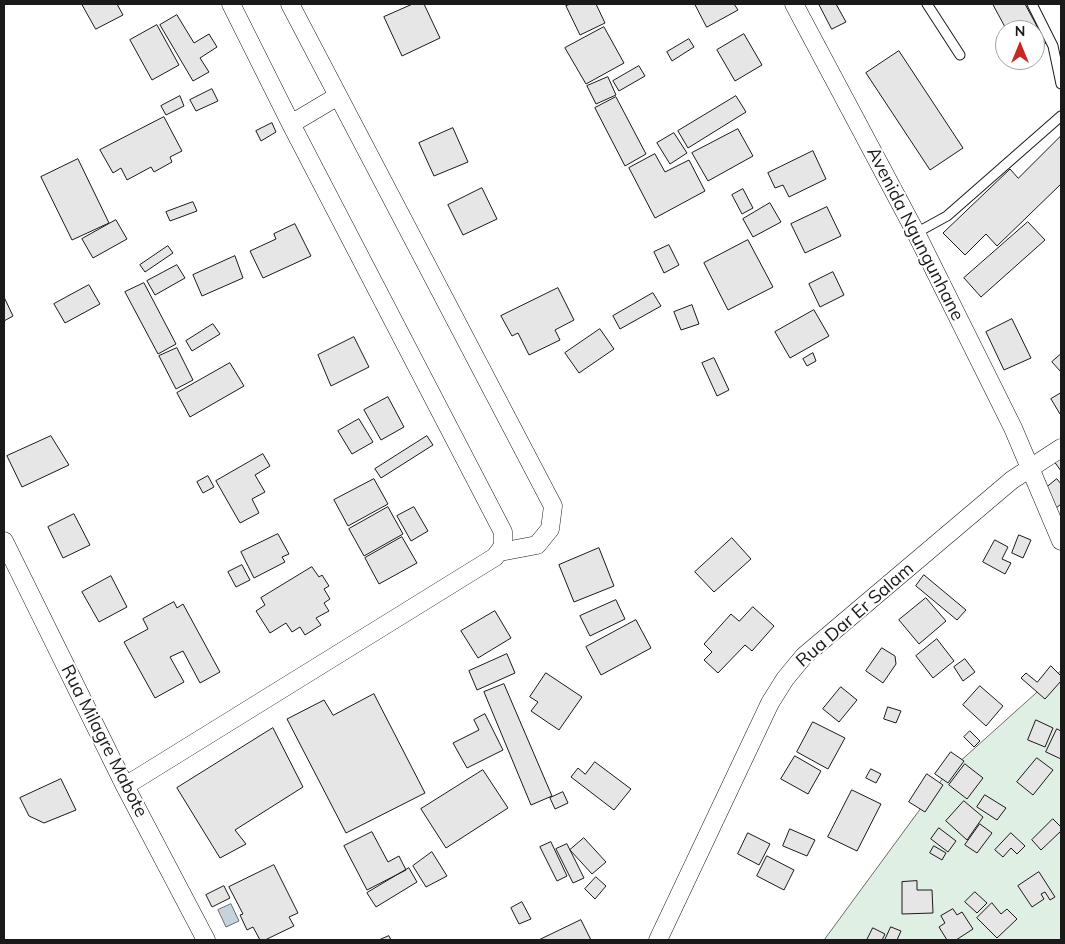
<!DOCTYPE html>
<html>
<head>
<meta charset="utf-8">
<style>
  body { margin:0 }
  #map { position:relative; width:1065px; height:944px; overflow:hidden; background:#fff; font-family:Mulish,sans-serif }
  canvas { display:block }
  .frame { position:absolute; inset:0; border:5px solid #1a1a1a; pointer-events:none }
  .north { position:absolute; left:995px; top:20px; width:50px; height:50px; box-sizing:border-box; background:#fff; border:1px solid #a3a3a3; border-radius:50%; rotate:0deg; font-size:14px; font-weight:700; line-height:20px; text-align:center; color:#1a1a1a }
  .north::after { content:''; display:block; margin:auto; width:18px; height:22px; background:#c62828; clip-path:polygon(50% 0,100% 100%,50% 72%,0 100%) }
</style>
</head>
<body>
<div id="map">
<canvas width="1065" height="944"></canvas>
<div class="frame"></div>
<div class="north">N</div>
</div>
<script>
const ctx = document.querySelector('canvas').getContext('2d');
ctx.lineJoin = 'round';
function paint(path, color) { ctx.fillStyle = color; ctx.fill(path, 'evenodd'); }
function stroke(path, color, width, dash) { ctx.strokeStyle = color; ctx.lineWidth = width; ctx.lineCap = dash ? 'butt' : 'round'; ctx.setLineDash(dash || []); ctx.stroke(path); }
function label(font, color, halo, rows, align = 'center') {
  ctx.font = font + ' Mulish,sans-serif'; ctx.lineWidth = 4; ctx.setLineDash([]); ctx.textBaseline = 'middle'; ctx.strokeStyle = halo; ctx.fillStyle = color; for (const [text, x, y, turn = 0] of rows) {
    ctx.save(); ctx.translate(x, y); ctx.rotate((+turn || 0) * Math.PI / 180); ctx.textAlign = isNaN(turn) ? turn : align; if (halo) ctx.strokeText(text, 0, 0); ctx.fillText(text, 0, 0); ctx.restore();
  }
}
const green = new Path2D(`
  M1061 671V940H824L946 774Z`);
paint(green, '#e0efe3');
stroke(green, '#6a6a6a', 1);
const water = new Path2D(`
  M231 904 239 921 226 927 218 910Z`);
paint(water, '#c6d2dc');
stroke(water, '#6a6a6a', 1);
const building = new Path2D(`
  M82 4H117L123 15 96 29Z
  M413 4H424L440 38 402 56 384 17Z
  M571 4H596L605 23 580 35 566 6Z
  M695 4H734L738 10 707 27Z
  M819 4H836L846 22 832 29Z
  M993 4H1025L1046 43 1035 50V30H1007Z
  M177 15 194 43 209 34 217 47 200 58 209 72 193 81 160 25Z
  M157 25 179 65 152 80 130 40Z
  M604 27 624 63 586 84 565 48Z
  M744 34 762 65 735 81 717 50Z
  M689 39 694 47 672 61 667 52Z
  M899 51 963 148 930 170 866 73Z
  M639 66 645 76 619 91 613 81Z
  M608 77 616 95 596 104 587 86Z
  M212 89 218 101 196 111 190 100Z
  M180 96 184 106 166 115 161 106Z
  M736 96 746 112 688 148 678 131Z
  M616 97 646 154 625 166 595 108Z
  M164 117 182 151 170 157 172 162 154 172 151 167 127 180 121 168 113 173 100 150Z
  M272 123 276 132 261 141 256 131Z
  M453 128 468 162 434 176 419 143Z
  M738 129 753 156 708 181 692 153Z
  M674 133 687 153 670 164 657 143Z
  M1061 136V184L997 246 986 234 965 255 943 233 1010 169 1018 178Z
  M813 151 826 179 789 197 783 185 775 188 768 173Z
  M655 154 665 172 689 160 705 191 655 218 629 168Z
  M78 159 109 223 72 240 41 177Z
  M482 188 497 219 463 235 448 205Z
  M743 189 753 208 742 214 732 195Z
  M193 202 197 211 170 221 166 212Z
  M770 203 781 222 753 237 743 219Z
  M827 207 841 236 805 253 791 224Z
  M116 220 127 239 93 258 82 239Z
  M1028 222 1045 240 981 297 964 278Z
  M295 224 311 256 263 278 250 251 276 239 274 234Z
  M748 240 773 287 728 310 704 263Z
  M669 245 679 265 664 273 654 252Z
  M168 246 173 253 145 272 140 265Z
  M235 256 243 278 202 296 193 275Z
  M177 265 185 278 155 295 147 281Z
  M833 272 844 295 820 307 809 284Z
  M144 283 176 344 158 354 125 292Z
  M89 285 100 304 65 323 54 304Z
  M558 288 574 320 555 330 560 340 529 355 518 333 512 336 501 316Z
  M653 293 661 306 620 329 613 316Z
  M4 297 13 316 4 321Z
  M692 305 699 324 681 330 674 312Z
  M814 310 829 336 790 358 775 332Z
  M1012 319 1031 358 1004 370 986 332Z
  M213 324 220 334 192 351 186 341Z
  M600 329 614 349 579 373 565 353Z
  M354 337 369 367 331 386 318 355Z
  M177 348 193 380 176 389 159 356Z
  M813 353 816 361 807 366 803 359Z
  M1061 354V372L1052 362Z
  M714 358 729 390 717 396 702 363Z
  M230 363 244 386 190 417 177 393Z
  M1061 393V413L1060 414 1051 399Z
  M388 397 404 427 381 440 364 410Z
  M359 419 373 442 352 454 338 431Z
  M51 436 69 465 22 487 7 456Z
  M427 436 433 445 381 478 375 469Z
  M1061 450V471L1051 457Z
  M263 454 270 466 255 475 265 492 252 499 259 513 240 523 216 481Z
  M208 476 214 487 203 493 197 482Z
  M374 479 388 504 348 526 334 500Z
  M1057 479 1061 484V504L1055 509 1041 492Z
  M388 507 403 534 364 556 349 529Z
  M414 507 428 531 411 541 397 516Z
  M74 514 90 545 63 558 48 527Z
  M278 534 289 554 282 557 285 562 254 578 241 552Z
  M1019 535 1031 540 1023 558 1012 553Z
  M402 537 417 563 379 584 365 558Z
  M732 538 751 559 714 592 695 572Z
  M995 540 1008 547 1002 559 1011 563 1005 574 983 562Z
  M599 548 614 586 574 602 559 565Z
  M242 565 250 580 236 587 228 572Z
  M312 567 319 577 322 575 329 586 324 589 330 599 324 603 329 611 316 618 321 625 305 635 300 627 292 632 286 623 270 633 256 611 265 605 261 598Z
  M924 575 966 610 957 620 916 586Z
  M111 576 127 607 99 622 82 592Z
  M926 598 946 621 919 644 899 620Z
  M616 600 625 619 590 636 580 616Z
  M174 602 177 608 183 604 220 672 200 683 183 651 170 657 184 682 155 698 124 642 148 629 143 619Z
  M753 607 774 626 752 651 745 645 718 673 704 660 712 652 704 644 731 614 739 621Z
  M495 611 511 638 478 658 461 631Z
  M636 620 651 648 601 675 586 647Z
  M937 639 954 661 933 678 916 656Z
  M882 648 895 656 896 664 883 683 866 671Z
  M507 654 515 673 477 690 469 671Z
  M965 659 975 672 963 681 954 667Z
  M1051 666 1061 676V681L1045 699 1021 678 1026 673 1037 682Z
  M546 673 582 697 559 730 531 711 538 702 530 697Z
  M504 684 552 796 531 805 484 692Z
  M980 686 1003 706 986 726 963 705Z
  M841 687 857 700 839 722 823 709Z
  M374 694 425 793 346 833 287 719 324 700 333 715Z
  M888 707 901 711 896 723 884 719Z
  M485 714 503 750 467 768 453 743 479 730 474 720Z
  M1036 720 1053 728 1045 747 1028 740Z
  M813 722 845 738 828 769 797 752Z
  M273 728 303 787 235 830 246 844 220 858 177 788Z
  M1057 729 1061 731V759L1046 752Z
  M970 731 980 741 974 747 964 737Z
  M951 752 964 761 948 783 935 774Z
  M795 756 821 771 808 794 781 779Z
  M1037 758 1053 770 1033 795 1017 782Z
  M595 762 631 789 614 810 571 777 578 768 585 774Z
  M965 764 983 778 967 799 949 785Z
  M871 769 881 774 876 783 866 778Z
  M483 770 508 808 446 848 421 809Z
  M927 774 943 785 925 812 909 802Z
  M61 779 76 810 44 823 29 816 20 798Z
  M852 790 881 804 857 851 828 837Z
  M563 792 568 803 555 809 550 798Z
  M985 795 1006 808 997 820 977 807Z
  M964 801 983 817 967 840 946 821Z
  M1053 819 1061 827V831L1041 850 1032 840Z
  M980 824 992 833 977 853 965 845Z
  M939 828 956 841 948 852 931 839Z
  M790 829 815 840 807 856 783 846Z
  M372 832 388 862 399 856 406 870 367 890 344 846Z
  M748 833 770 844 759 865 738 854Z
  M1011 833 1025 846 1017 854 1011 848 1003 857 995 850Z
  M584 838 606 862 592 874 570 850Z
  M551 842 567 876 557 881 540 847Z
  M567 844 584 878 573 883 556 849Z
  M934 846 946 853 942 860 930 853Z
  M432 852 447 876 426 887 413 866Z
  M767 856 794 870 784 890 757 876Z
  M274 865 298 913 289 917 294 926 265 940H260L253 927 247 930 240 915 243 914 229 887Z
  M409 868 417 882 376 907 367 893Z
  M1039 872 1055 897 1050 900 1045 892 1041 894 1044 899 1032 907 1018 886Z
  M596 877 606 886 595 899 585 889Z
  M917 881V890H932L933 913 902 914V882Z
  M224 886 230 898 212 907 206 895Z
  M975 892 987 903 977 913 965 902Z
  M522 902 531 919 519 924 511 908Z
  M992 903 1001 914 1007 909 1017 919 997 938 977 918Z
  M953 909 957 915 962 912 973 929 956 940H947L939 927 945 923 941 916Z
  M581 920 591 940H539Z
  M891 927 901 931 897 940H885Z
  M873 928 885 934 882 940H867Z
  M389 936 391 940H379Z`);
paint(building, '#e6e6e6');
stroke(building, '#1a1a1a', 1);
const lane = new Path2D(`
  M927 4 960 55
  M1032 4 1053 46 1061 84
  M916 233 947 216 1061 116`);
const street = new Path2D(`
  M290 4 553 506 550 529 537 545 500 552
  M794 4 916 233 1013 428 1061 541
  M291 124 338 96
  M4 541 125 786 206 940
  M125 786 495 557 503 546V532L291 124 231 4
  M658 940 770 703 785 679 804 656 1012 480 1061 448`);
stroke(lane, '#1a1a1a', 11);
stroke(street, '#1a1a1a', 19);
stroke(lane, '#fff', 9);
stroke(street, '#fff', 18);
label('18px', '#1a1a1a', '#fff', [
  ["Avenida Ngungunhane",915,234,63],
  ["Rua Dar Er Salam",855,615,-41],
  ["Rua Milagre Mabote",104,741,63]
]);
</script>
</body>
</html>
